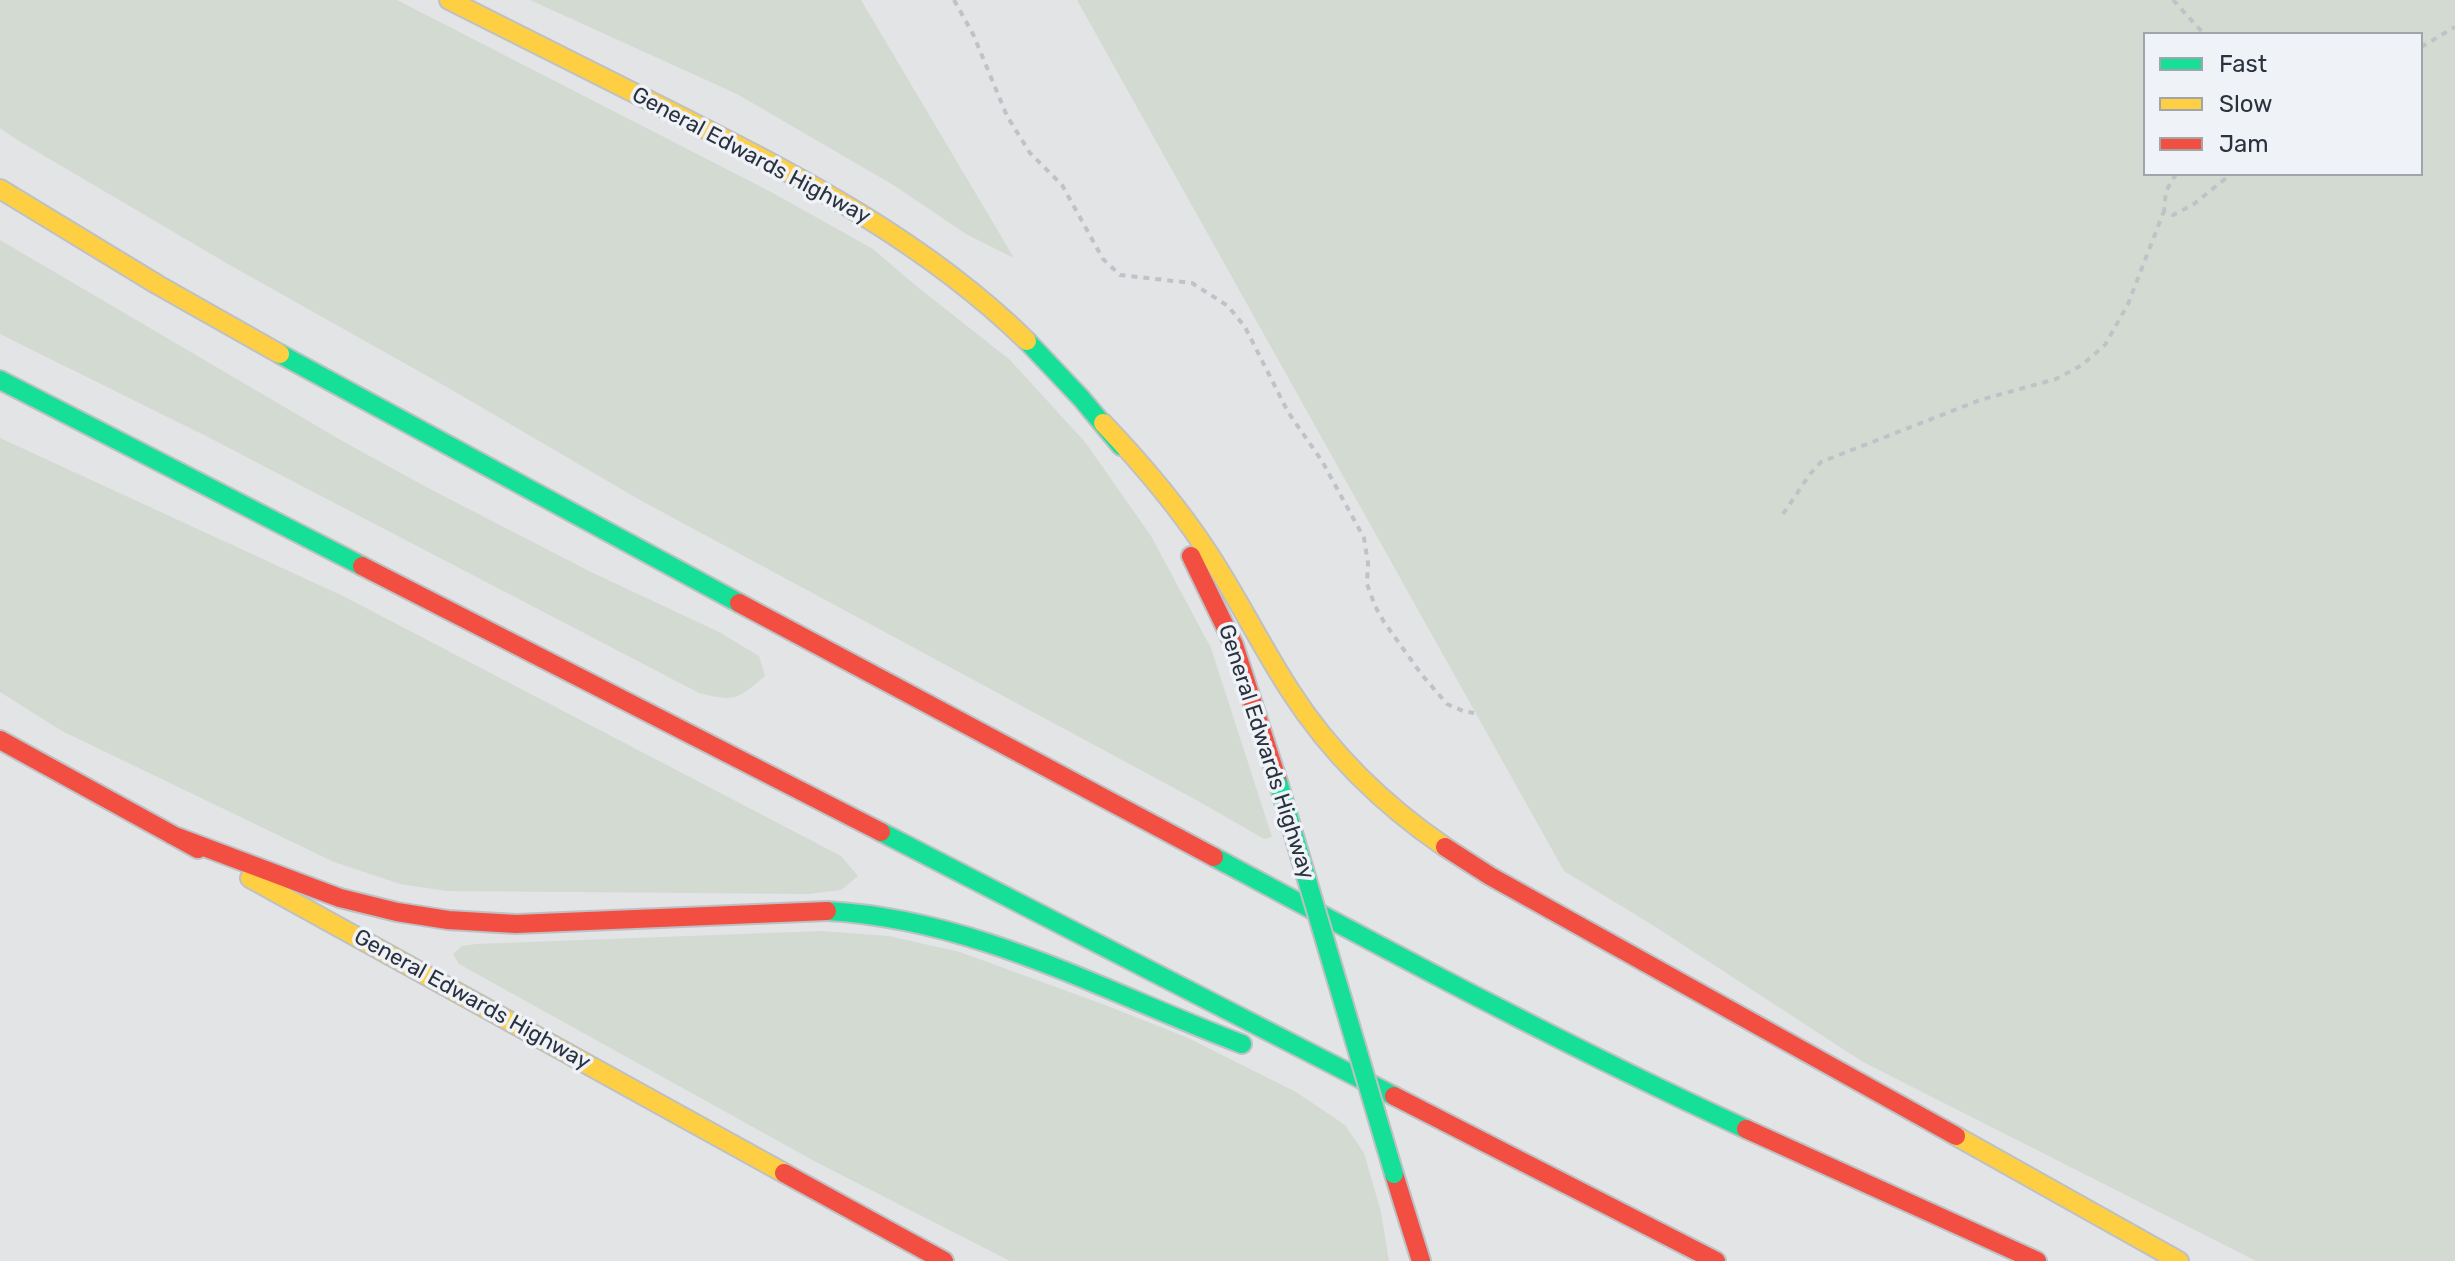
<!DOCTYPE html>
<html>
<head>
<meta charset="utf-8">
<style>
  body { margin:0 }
  #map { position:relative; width:2455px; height:1261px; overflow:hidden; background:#e2e4e6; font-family:Rubik,sans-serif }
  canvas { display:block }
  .legend { position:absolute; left:2143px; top:32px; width:280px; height:144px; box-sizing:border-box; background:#eff2f6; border:2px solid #a0a5ad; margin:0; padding:10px 14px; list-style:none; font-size:24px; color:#2a313f }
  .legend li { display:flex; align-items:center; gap:16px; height:40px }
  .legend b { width:40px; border:2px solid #a0a5ad }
</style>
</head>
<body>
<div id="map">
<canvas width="2455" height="1261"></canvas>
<ul class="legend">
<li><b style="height:10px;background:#16e098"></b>Fast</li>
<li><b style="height:10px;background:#ffcf43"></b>Slow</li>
<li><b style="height:10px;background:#f24e42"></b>Jam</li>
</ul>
</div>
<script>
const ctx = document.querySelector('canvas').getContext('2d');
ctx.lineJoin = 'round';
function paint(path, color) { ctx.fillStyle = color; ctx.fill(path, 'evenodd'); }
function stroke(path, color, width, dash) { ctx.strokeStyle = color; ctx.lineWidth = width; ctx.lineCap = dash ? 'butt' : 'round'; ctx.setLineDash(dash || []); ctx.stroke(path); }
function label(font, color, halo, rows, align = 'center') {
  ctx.font = font + ' Rubik,sans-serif'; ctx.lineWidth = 7; ctx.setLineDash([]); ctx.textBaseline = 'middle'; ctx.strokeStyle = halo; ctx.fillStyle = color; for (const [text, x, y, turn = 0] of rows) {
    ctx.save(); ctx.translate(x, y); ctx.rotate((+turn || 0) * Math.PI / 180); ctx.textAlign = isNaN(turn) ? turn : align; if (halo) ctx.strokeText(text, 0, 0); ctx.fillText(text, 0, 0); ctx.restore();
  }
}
paint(new Path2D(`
  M0 0H397L771 192 873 249 915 285 1010 360 1085 442 1151 536 1211 648 1272 837 1264 839 1200 802 640 500 445 386 228 264 19 141 0 128Z
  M530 0H861L1014 258 966 234 895 186 737 94Z
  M1077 0H2455V1261H2256L1863 1062 1654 926 1564 871ZM2145 34H2421V174H2145Z
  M0 240 344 442 430 489 591 572 719 632 759 656 765 676C737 700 735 702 699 693L208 437 0 334Z
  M0 438 343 596 841 856 858 876 841 890 809 894 447 891 400 884 334 862 62 731 0 692Z
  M821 931 889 936 960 952 1105 1005 1186 1037 1296 1092 1345 1125 1364 1153 1381 1212 1389 1261H1010L816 1162 459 964 453 954 462 946 476 944Z`), '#d3dad2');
const fast = new Path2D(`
  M1027 341 1081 398 1121 446
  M280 354 739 603
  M0 380 362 566
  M881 832 1394 1096
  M1214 857C1389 951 1565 1046 1746 1129
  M827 911C976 919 1105 992 1242 1044`);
const slow = new Path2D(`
  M449 0C523 37 597 75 672 112 799 176 925 241 1027 341
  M0 189 158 285 280 354
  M1103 423C1141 463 1177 505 1207 551 1237 596 1261 646 1291 692 1331 754 1385 806 1445 847
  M250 878 784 1173
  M1956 1136 2179 1261`);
const jam = new Path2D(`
  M1191 556 1234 645 1279 785
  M362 566 881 832
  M739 603 1214 857
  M0 740 198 849
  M172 835 340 898 397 912 448 920 516 924 827 911
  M1445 847 1490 876 1956 1136
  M1394 1096 1716 1261
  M1746 1129 2037 1261
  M784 1173 944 1261
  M1394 1174 1421 1261`);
stroke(fast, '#bec1c4', 22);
stroke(slow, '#bec1c4', 22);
stroke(jam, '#bec1c4', 22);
stroke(new Path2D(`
  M954 0 973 34 1007 116 1030 153 1062 185 1103 259 1120 275 1192 283 1228 306 1245 327 1288 412 1322 461 1364 538 1368 563 1367 584 1375 606 1384 622 1422 675 1447 704 1463 711 1474 713
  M2173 0 2204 34
  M2421 47 2455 27
  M2176 174 2166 191 2164 211 2173 215 2194 204 2231 174
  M1783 514 1810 474 1821 462 1980 400 2056 379 2082 365 2105 345 2128 304 2164 211`), '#c0c2c7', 4, [6, 6]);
stroke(fast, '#16e098', 18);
stroke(slow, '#ffcf43', 18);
stroke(jam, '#f24e42', 18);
const fastBridge = new Path2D(`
  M1279 785 1394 1174`);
stroke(fastBridge, '#bec1c4', 22, []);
stroke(fastBridge, '#16e098', 18);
label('22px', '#2a313f', '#eff2f6', [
  ["General Edwards Highway",751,156,28],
  ["General Edwards Highway",1266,752,72],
  ["General Edwards Highway",472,1000,29]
]);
</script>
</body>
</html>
